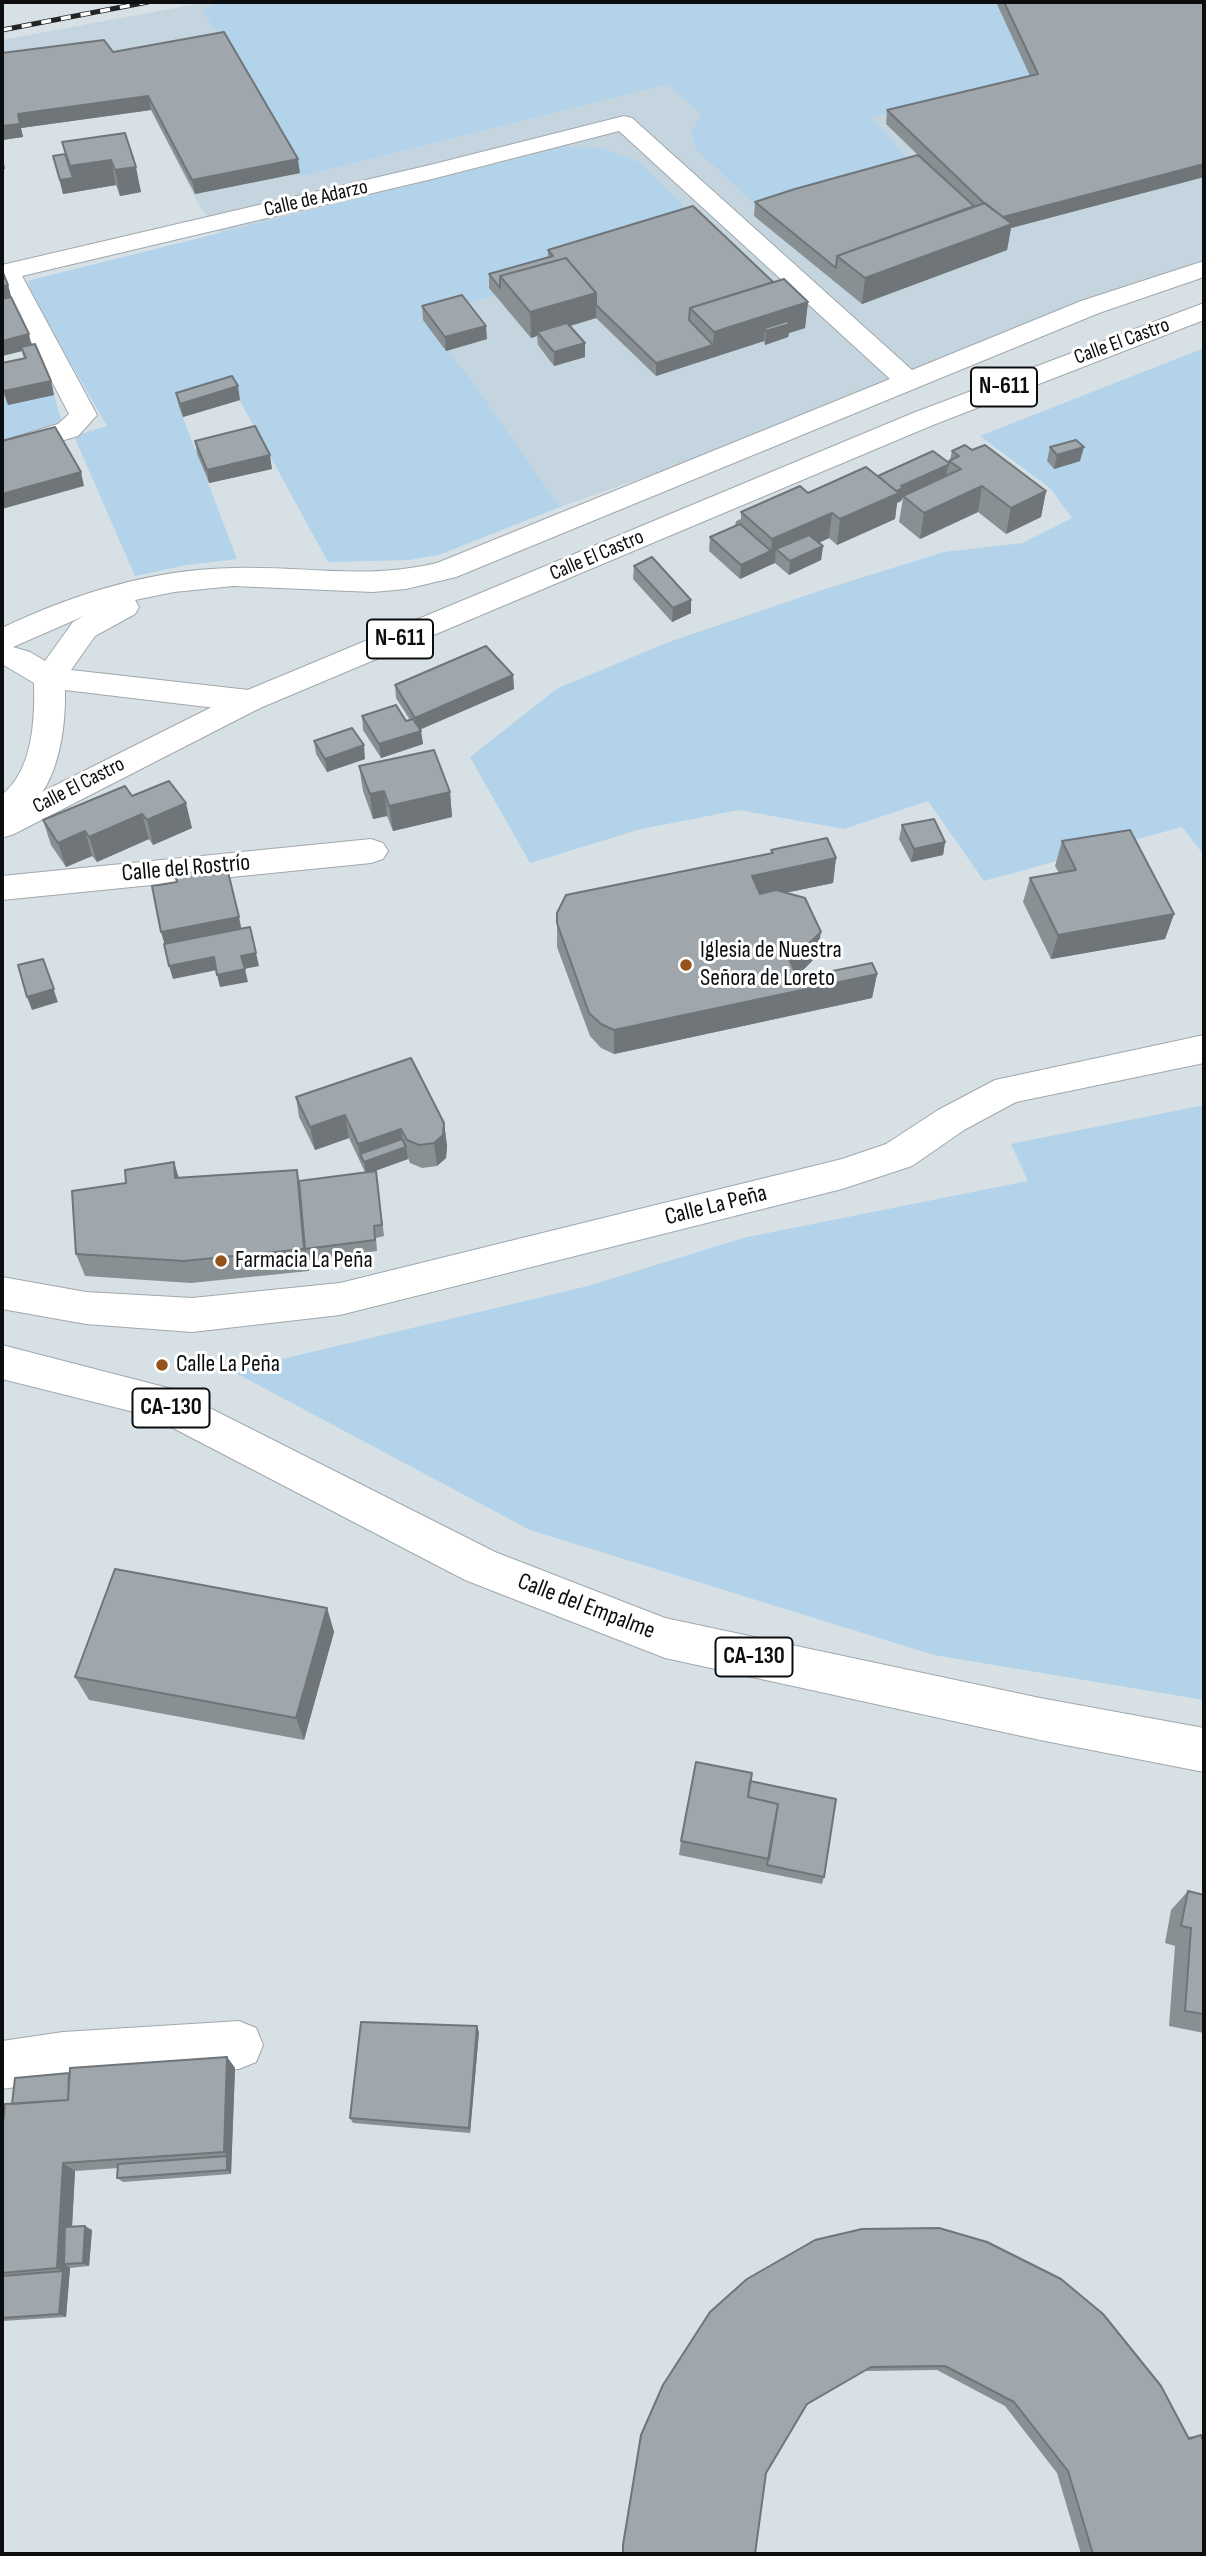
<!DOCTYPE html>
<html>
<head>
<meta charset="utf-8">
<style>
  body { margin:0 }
  #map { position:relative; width:1206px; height:2556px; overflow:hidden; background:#d7e0e5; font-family:"Sofia Sans Condensed",sans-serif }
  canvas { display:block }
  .frame { position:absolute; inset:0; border:4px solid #0b0d0f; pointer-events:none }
</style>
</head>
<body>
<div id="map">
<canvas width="1206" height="2556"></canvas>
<div class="frame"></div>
</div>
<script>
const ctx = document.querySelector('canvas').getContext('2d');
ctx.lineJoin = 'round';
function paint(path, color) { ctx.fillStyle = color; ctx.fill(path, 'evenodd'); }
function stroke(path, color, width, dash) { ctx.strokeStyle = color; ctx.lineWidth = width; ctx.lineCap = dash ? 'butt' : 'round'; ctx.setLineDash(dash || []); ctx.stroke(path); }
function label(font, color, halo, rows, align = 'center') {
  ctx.font = font + ' "Sofia Sans Condensed",sans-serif'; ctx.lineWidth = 6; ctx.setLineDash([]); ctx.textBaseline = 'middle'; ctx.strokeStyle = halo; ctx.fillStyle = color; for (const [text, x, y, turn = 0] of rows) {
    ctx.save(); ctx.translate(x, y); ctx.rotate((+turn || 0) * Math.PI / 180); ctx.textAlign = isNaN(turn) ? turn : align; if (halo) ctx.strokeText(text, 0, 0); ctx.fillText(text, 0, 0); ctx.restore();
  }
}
paint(new Path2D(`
  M207 2H1204V262L1134 283 673 467 560 507 475 385 317 359 198 204 151 110 2 130V40Z`), '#c5d5df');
paint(new Path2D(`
  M219 2H996L1034 83 871 117 916 168 764 213 695 148 691 131 702 115 668 84 302 176 225 43 202 11Z
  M564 147 602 148 641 163 696 219 486 283 495 295 420 317 475 385 560 507 439 555 409 560 328 562 234 390 179 407 237 559 187 565 135 576 74 436 107 426 42 314 27 281Z
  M1204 348V855L1182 827 984 881 928 801 844 829 739 810 641 829 530 863 470 757 558 688 669 642 822 590 944 552 1023 543 1072 518 1050 488 980 436Z
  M54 395 62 422 56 428 2 445V400L6 399 9 405Z
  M1204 1105V1700L934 1655 530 1530 232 1371 588 1286 743 1238 1028 1181 1011 1144Z`), '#b2d3ea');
const minor = new Path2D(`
  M624 116 632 118 912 370 1081 301 1204 261V277L1099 313 456 577 406 589 373 592 233 586 174 592 135 600 139 607 135 614 95 636 71 670 249 690 260 694 265 701 260 708 249 712 65 690C66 737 55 809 2 823V795C33 769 35 720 34 683L2 664V628C73 594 154 569 234 568 305 566 367 580 437 563L890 379 619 131 432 179 22 276 97 415 78 436 2 458V441L58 424 69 414 2 286V265L430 165ZM84 616 73 622 45 661 30 652 13 647Z
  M371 839 383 843 388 851 383 859 371 863 2 900V876Z
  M1204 1035V1063L1016 1102 964 1130 912 1166 842 1189 340 1315 192 1332 86 1324 2 1309V1277L86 1292 192 1298 340 1283 842 1159 886 1144 938 1110 995 1080Z
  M239 2021 256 2028 263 2045 256 2062 239 2069 63 2080 2 2089V2041L63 2032Z`);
const major = new Path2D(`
  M2 1345 172 1389 495 1552 665 1618 1040 1698 1204 1728V1772L1040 1740 665 1658 465 1580 150 1416 2 1379Z`);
const highway = new Path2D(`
  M1204 303V320L933 425 260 708 14 834 2 838V812L238 694 913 413Z`);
stroke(minor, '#a0a8ad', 2);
stroke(major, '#a0a8ad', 2);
stroke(highway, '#a0a8ad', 2);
paint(minor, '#fff');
paint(major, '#fff');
paint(highway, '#fff');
const rail = new Path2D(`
  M2 30 148 2`);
stroke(rail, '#212427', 5);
stroke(rail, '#fff', 3.5, [10]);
paint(new Path2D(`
  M996 2H1204V177L1011 228 1007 250 862 304 754 216 755 202 918 155 886 124 887 110 1030 76Z
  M113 52 300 173 195 194 151 110 21 128 23 137 2 140Z
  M125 133 141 192 120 196 116 185 63 194 53 156 65 154 62 142Z
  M548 250 773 282 808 302 805 328 789 333 788 337 765 345 764 341 656 376 596 318 570 326 585 357 554 366 538 345 537 336 531 338 489 288V274L548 258Z
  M2 270 8 285 11 297 32 345 51 381 54 395 8 405 2 390V363L24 359 22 351 2 356Z
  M422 306 487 339 446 351 423 320Z
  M176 393 240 400 183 417 179 407Z
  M195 441 272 469 209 483 197 454Z
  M1050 447 1080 461 1054 469 1047 461Z
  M972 450 1046 491 1041 517 1006 534 978 512 920 539 899 522 903 498 901 501 897 503 895 519 837 545 829 538 819 543 823 546 821 560 789 575 775 563 740 579 709 551 710 537 735 526 736 521 741 519V512L808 493 878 476 949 463 950 460 952 451Z
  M634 566 691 600V613L672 622 633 579Z
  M513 675 514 689 420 729 423 744 381 758 363 730 362 716 406 721 410 720 396 698 395 685Z
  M314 741 365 759 327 772 316 754Z
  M359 766 450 792 452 817 393 831 387 816 373 819 363 791Z
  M132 796 192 828 153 845 149 839 97 862 92 856 66 867 51 845 43 820Z
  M902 825 945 842 943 855 911 862 899 839Z
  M1062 841 1174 914 1165 939 1051 959 1023 902 1030 878 1059 873 1055 866Z
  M771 850 836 858 833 883 785 893 817 956 800 973 796 974 798 978 877 974 872 998 614 1054 601 1048 590 1036 557 947V913L771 854Z
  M296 1097 444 1123 447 1146 446 1158 437 1166 422 1168 410 1163 408 1158V1159L375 1171 378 1183 384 1236 376 1238 377 1251 308 1260 309 1271 191 1283 85 1276 76 1254 126 1183 174 1162 178 1178 299 1181 365 1172 349 1138 315 1150 299 1117Z
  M327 1608 334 1632 304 1740 89 1700 75 1677Z
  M750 1781 824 1877 822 1884 679 1855 681 1841Z
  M1188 1891 1204 1895V2033L1169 2026 1175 1946 1165 1943 1171 1910Z
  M479 2032 470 2133 353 2123 350 2118Z
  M227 2057 235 2068 231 2174 123 2182 117 2178 118 2168 75 2171 72 2227 92 2230 89 2266 70 2268 66 2317 2 2321V2132L12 2104 69 2073Z
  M747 2279 1188 2437 1201 2435 1204 2554H1081L1057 2473 1005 2406 937 2370 865 2371 807 2405Z`), '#899094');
paint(new Path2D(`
  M148 96 151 110 21 128 23 137 2 140V126L18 114Z
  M2 153 5 169H2Z
  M298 159 300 173 195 194 192 180Z
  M111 160 116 185 63 194 60 180 73 178 70 166Z
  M1204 164V177L1011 228 1007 250 862 304 865 278 1000 218Z
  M136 167 141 192 120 196 115 170Z
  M8 285 15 310 2 313V286Z
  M596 293V318L540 335 537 332V336L531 338 530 312Z
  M808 302 805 328 789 333 788 337 765 345 766 331 765 328 764 341 656 376V363L713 345 714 332Z
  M486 326 487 339 446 351 445 337Z
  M29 334 32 348 21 347 22 351 2 356V341Z
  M585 343V357L554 366V352Z
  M51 381 54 395 8 405 4 391Z
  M238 386 240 400 183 417 180 404Z
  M1084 447 1080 461 1054 469 1057 455Z
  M270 455 272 469 209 483 207 470Z
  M948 465 946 478 903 496 901 501 897 503 895 519 837 545 840 519 901 486Z
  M81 472 84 486 2 509V494Z
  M982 486 978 512 920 539 924 513Z
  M1046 491 1041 517 1006 534 1011 508Z
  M832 513 829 538 787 558 776 549 775 563 770 565 772 539Z
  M823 546 821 560 789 575 790 561Z
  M771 551 770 565 740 579 741 565Z
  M691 600V613L672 622 673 608Z
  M513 675 514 689 417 731 415 718Z
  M421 731 423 744 381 758 379 744Z
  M364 745 365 759 327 772 325 759Z
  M384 791 387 816 373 819 370 794Z
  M450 792 452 817 393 831 389 806Z
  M186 803 192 828 153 845 147 820Z
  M142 814 149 839 97 862 89 837Z
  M85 831 92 856 66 867 58 843Z
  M945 842 943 855 911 862 914 849Z
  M836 858 833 883 750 900 752 876Z
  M1174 914 1165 939 1051 959 1058 935Z
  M239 917 244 941 168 956 161 932Z
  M821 932 817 956 800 973 783 977 786 953Z
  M256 953 259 966 244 969 241 956Z
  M214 957 217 970 173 979 169 966Z
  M43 959 58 1002 32 1010 27 997Z
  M245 969 248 982 220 987 217 975Z
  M877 974 872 998 614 1054V1030Z
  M345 1115 349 1138 315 1150 310 1127Z
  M444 1123 447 1146 446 1158 437 1166 434 1143Z
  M401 1129 404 1148 406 1147 408 1159 366 1174 364 1162 360 1154 362 1166 358 1144Z
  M174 1162 181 1185 175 1178Z
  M297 1170 302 1193 305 1249 309 1271 304 1249Z
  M327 1608 334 1632 304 1740 296 1718Z
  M477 2026 479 2032 470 2133 469 2128Z
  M227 2057 235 2068 231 2174 227 2170V2156L224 2152Z
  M63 2163 75 2171 70 2264H64L70 2268 66 2317 59 2314 63 2271 57 2268Z
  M85 2226 92 2230 89 2266 83 2263Z`), '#6f7578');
const building = new Path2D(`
  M1004 2H1204V164L1003 217 984 203 887 110 1038 74Z
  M224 32 298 159 192 180 148 96 18 114 20 124 2 126V53L104 40 113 52Z
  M125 133 136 167 115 170 111 160 70 166 62 142Z
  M65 154 73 178 60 180 53 156Z
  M918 155 974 206 837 256 836 268 755 202 795 189Z
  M985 203 1012 224 865 278 837 256Z
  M693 206 773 282 690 308 689 320 713 345 656 363 596 305V293L566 258 500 276V288L489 274 553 256 548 250Z
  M566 258 596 293 530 312 500 276Z
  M2 270 8 285 2 286Z
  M784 279 808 302 714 332 690 308Z
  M462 295 486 326 445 337 422 306Z
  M11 297 29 334 2 341V299Z
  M787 321 790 324 766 331 765 328Z
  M567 323 585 343 554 352 537 332Z
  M35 344 51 381 4 391 2 385V363L26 358 21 347Z
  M232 376 238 386 180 404 176 393Z
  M255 426 270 455 207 470 195 441Z
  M55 427 81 472 2 494V441Z
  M1076 440 1084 447 1057 455 1050 447Z
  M965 445 972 450 985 445 1046 491 1011 508 982 486 924 513 903 496 961 469 949 461 959 456 952 451Z
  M933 451 949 463 948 465 901 486 903 488 896 491 878 476Z
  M866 467 899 493 840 519 832 513 772 539 741 512 800 486 808 493Z
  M740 524 771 551 741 565 710 537Z
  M809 535 823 546 790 561 776 549Z
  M652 557 691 600 673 608 634 566Z
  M486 646 513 675 415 718 395 685Z
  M396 705 406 721 413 719 421 731 379 744 362 716Z
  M352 728 364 745 325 759 314 741Z
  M434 750 450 792 389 806 384 791 370 794 359 766Z
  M169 781 186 803 147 820 142 814 89 837 85 831 58 843 43 820 125 786 132 796Z
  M934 819 945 842 914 849 902 825Z
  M1130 830 1174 914 1058 935 1030 878 1076 870 1062 841Z
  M827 838 836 858 752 876 760 894 776 890 805 898 821 932 803 949 786 953 798 978 872 963 877 974 614 1030 601 1024 589 1013 557 923V913L566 895 773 853 771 850Z
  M201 871 202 876 228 872 239 917 161 932 152 886 177 882 175 875Z
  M250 927 256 953 241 956 245 969 217 975 214 957 169 966 164 944Z
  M43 959 54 989 27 997 18 965Z
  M411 1058 444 1123 443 1135 434 1143 419 1145 407 1140 401 1129 358 1144 345 1115 310 1127 296 1097Z
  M402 1139 406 1147 364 1162 360 1154Z
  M174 1162 175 1178 297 1170 304 1249 184 1261 76 1254 72 1191 126 1183 125 1170Z
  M376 1171 382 1225 374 1226 375 1240 305 1249 299 1181Z
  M115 1569 327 1608 296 1718 75 1677Z
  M696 1762 752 1773 748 1797 778 1804 769 1859 681 1841Z
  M750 1781 836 1799 824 1877 767 1865 778 1804 748 1797Z
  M1188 1891 1204 1895V2014L1185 2011 1191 1928 1181 1926Z
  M361 2022 477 2026 469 2128 350 2118Z
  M227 2057 224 2152 63 2163 57 2268 2 2273V2132L5 2104 68 2100 70 2068Z
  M69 2073 68 2100 12 2104 15 2078Z
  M227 2156V2170L117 2178 118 2164Z
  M85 2226 83 2263 64 2264 65 2227Z
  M939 2228 987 2242 1061 2279 1103 2314 1161 2386 1189 2439 1201 2435 1204 2443V2554H1093L1068 2471 1014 2402 945 2366 871 2367 807 2404 766 2473 755 2554H623V2545L641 2435 663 2385 710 2312 747 2279 815 2240 862 2229Z
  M63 2271 59 2314 2 2318V2276Z`);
paint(building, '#9fa7ac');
stroke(building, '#6f7578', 2);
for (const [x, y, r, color] of [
  [686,965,7,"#93541c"],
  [221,1261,7,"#93541c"],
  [162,1365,7,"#93541c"]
]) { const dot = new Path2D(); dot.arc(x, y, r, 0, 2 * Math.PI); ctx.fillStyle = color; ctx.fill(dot); stroke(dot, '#fff', 2.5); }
label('21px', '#0b0d0f', '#fff', [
  ["Calle de Adarzo",316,199,-13],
  ["Calle El Castro",1122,342,-20],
  ["Calle El Castro",597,556,-23],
  ["Calle El Castro",79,786,-27]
]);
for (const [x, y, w] of [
  [1004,387,66],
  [400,639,66],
  [171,1408,77],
  [754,1657,77]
]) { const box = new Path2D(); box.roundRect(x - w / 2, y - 19.5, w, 39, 5); ctx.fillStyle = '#fff'; ctx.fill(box); stroke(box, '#0b0d0f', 2); }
label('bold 23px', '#0b0d0f', null, [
  ["N-611",1004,387],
  ["N-611",400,639],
  ["CA-130",171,1408],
  ["CA-130",754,1657]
]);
label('24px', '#0b0d0f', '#fff', [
  ["Calle del Rostrío",186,869,-5],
  ["Calle La Peña",716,1206,-14],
  ["Calle del Empalme",586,1607,21]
]);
label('24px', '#0b0d0f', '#fff', [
  ["Iglesia de Nuestra",700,951],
  ["Señora de Loreto",700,979],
  ["Farmacia La Peña",235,1261],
  ["Calle La Peña",176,1365]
], 'left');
</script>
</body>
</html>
